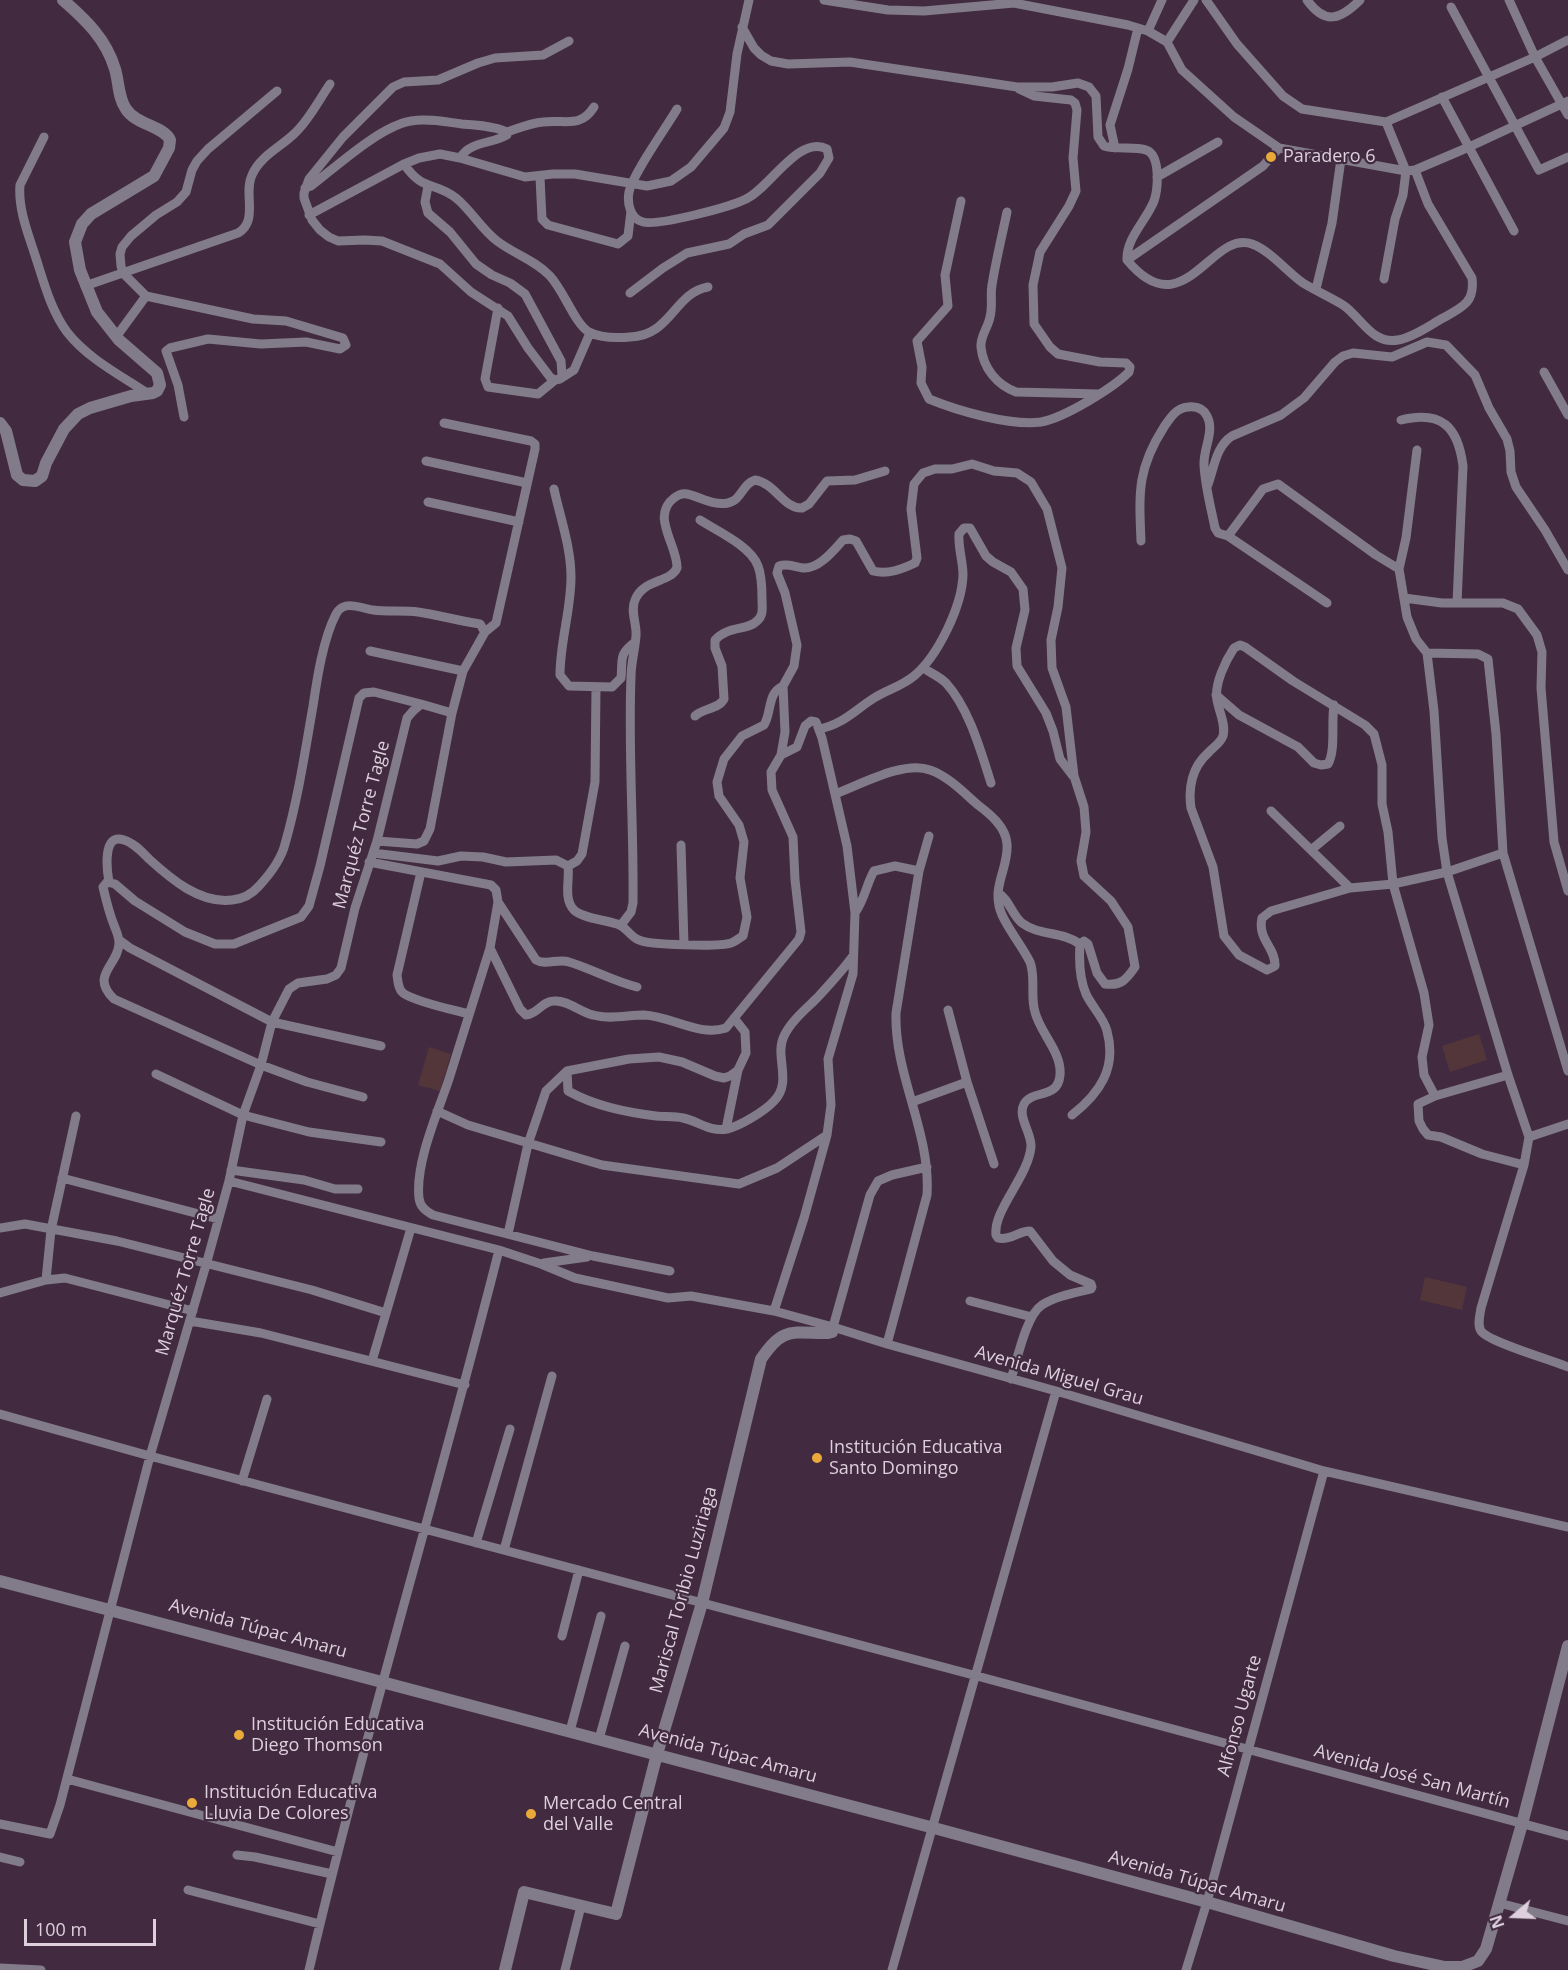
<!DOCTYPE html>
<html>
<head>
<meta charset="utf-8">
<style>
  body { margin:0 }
  #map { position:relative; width:1568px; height:1970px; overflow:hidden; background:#422b41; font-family:"Open Sans",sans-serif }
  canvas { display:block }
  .north { position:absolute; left:1484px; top:1886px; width:60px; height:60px; -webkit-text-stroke:4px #422b41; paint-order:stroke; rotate:251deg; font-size:16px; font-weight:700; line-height:24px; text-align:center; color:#ddcfdc }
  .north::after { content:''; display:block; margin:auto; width:21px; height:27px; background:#ddcfdc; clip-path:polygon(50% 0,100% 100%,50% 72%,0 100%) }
  .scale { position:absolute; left:24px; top:1919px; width:132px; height:27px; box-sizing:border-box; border:3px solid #ddcfdc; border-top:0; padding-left:8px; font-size:18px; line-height:21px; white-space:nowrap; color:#ddcfdc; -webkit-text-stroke:4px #422b41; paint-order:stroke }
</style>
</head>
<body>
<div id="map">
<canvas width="1568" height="1970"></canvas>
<div class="north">N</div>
<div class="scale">100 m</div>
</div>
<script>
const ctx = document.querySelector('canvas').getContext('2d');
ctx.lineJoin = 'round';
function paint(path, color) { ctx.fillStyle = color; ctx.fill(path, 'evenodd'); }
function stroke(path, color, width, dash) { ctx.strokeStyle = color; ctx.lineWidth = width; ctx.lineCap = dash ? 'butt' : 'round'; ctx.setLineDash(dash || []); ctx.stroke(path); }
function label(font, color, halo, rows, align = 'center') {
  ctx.font = font + ' "Open Sans",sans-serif'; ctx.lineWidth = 4.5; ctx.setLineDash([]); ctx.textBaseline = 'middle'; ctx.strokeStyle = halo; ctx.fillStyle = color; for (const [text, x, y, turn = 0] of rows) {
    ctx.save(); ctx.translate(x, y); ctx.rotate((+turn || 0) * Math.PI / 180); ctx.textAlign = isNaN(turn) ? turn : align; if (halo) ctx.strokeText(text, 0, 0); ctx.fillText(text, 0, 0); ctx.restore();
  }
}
paint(new Path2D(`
  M1479 1034 1487 1060 1450 1072 1442 1046Z
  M429 1047 451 1054 440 1091 418 1085Z
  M1425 1277 1467 1287 1462 1310 1420 1300Z`), '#533639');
stroke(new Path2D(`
  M824 0 888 10 924 11 1014 3 1128 25 1148 31 1167 42 1182 70 1234 117 1279 148 1406 171 1415 170 1469 147 1568 101
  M1206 0 1237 44 1283 96 1302 109 1386 122 1406 171 1403 195 1395 219 1384 279
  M1307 0C1325 25 1340 20 1360 0
  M1509 0 1535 57 1568 115
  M1451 7 1539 170 1568 157
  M742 27 754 48 761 55 771 61 788 64 850 62 1017 87H1052L1078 83 1089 87 1096 96 1098 137 1104 146C1116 150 1135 146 1146 150 1161 155 1158 189 1154 201 1146 221 1126 238 1127 260 1184 329 1211 229 1252 244 1271 251 1287 272 1303 283 1316 291 1330 297 1343 305 1361 317 1372 345 1398 340 1414 337 1430 325 1443 318 1463 307 1475 302 1472 278L1428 204 1415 170
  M1148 31 1162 0
  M1167 42 1194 0
  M1442 97 1514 231
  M1386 122 1535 57 1568 40
  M507 132C519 128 531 123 543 122 565 119 580 129 594 107
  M44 137 20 185C18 207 27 231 34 252 43 279 50 309 67 332 87 358 120 375 147 393
  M1115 148 1110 125 1128 69 1138 28
  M404 164C423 192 434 181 456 198 471 210 481 229 497 241 514 254 535 260 550 276 564 291 575 324 589 332 600 338 618 338 630 337 671 336 674 293 708 287
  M540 177 542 219 548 225 618 244 628 236 631 211
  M1157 177 1218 142
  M428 186 425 202 428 213 450 232 476 264 492 275 510 283 525 294 561 361 562 375 560 379 555 380 550 377 528 348 508 316 471 292 440 264 382 241 365 240 338 241 329 237 320 230 312 220 304 198V193L309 179 343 137 393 87 404 82 438 80 478 63 495 58 543 55 569 41
  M305 188 311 186C336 167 380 126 411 121 428 118 446 122 462 124 476 125 495 126 507 132V135C492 144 470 141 460 158
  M961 201 945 275 948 306 917 341 922 367 921 383 929 399C958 411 1010 426 1041 422 1064 418 1113 388 1129 372L1130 367 1126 363 1100 362 1058 354 1050 347 1034 324 1033 285 1040 252 1069 206 1076 191 1073 158 1077 110 1075 103 1071 100 1034 96 1019 89
  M1007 212C1002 236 996 260 992 285 990 295 993 306 990 317 988 328 980 336 981 347 983 368 997 385 1016 392L1099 394
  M309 215 404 164 419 158 440 154 460 158 525 177 553 174H575L647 186 671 181 691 167 724 128 730 112 737 54 749 0
  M1127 260 1263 166 1279 148
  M85 286 238 233C259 221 243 193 252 175 260 156 281 147 295 133 309 120 319 100 330 84
  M1316 289 1332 223 1341 159
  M630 293 663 268 687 253 729 244 744 234 768 225 820 173 829 158 827 149C799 134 769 189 746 199 730 207 659 226 643 222 630 219 627 203 629 192 633 173 666 128 677 109
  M498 308 485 379 488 387 538 394 555 380
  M116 337 146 296
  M1544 372 1568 415
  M560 379 574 370 590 333
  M184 417 178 385 166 351 170 348 208 339 261 344 306 342 340 349 346 345 343 338 286 321 253 319 146 296 123 273 121 266 120 254 122 247 131 236 156 215 177 202 186 192 192 170 197 161 208 149 277 91
  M1401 420C1442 410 1458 427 1463 466L1457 603
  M1417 450 1406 538 1399 569 1407 617 1416 639 1427 653 1434 711 1442 838 1447 872 1508 1075 1529 1137 1524 1165 1481 1308C1480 1315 1477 1325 1481 1331 1488 1342 1552 1360 1568 1367
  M426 461 527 483
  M1207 487C1214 470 1215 447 1232 436L1281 415 1304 398 1335 362 1343 356 1353 353 1392 357 1427 342 1446 345 1475 375 1489 408 1507 439 1510 451 1511 472 1516 487 1545 530 1568 570
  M554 489C560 517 571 547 571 577 571 610 560 642 560 675L569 686 612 687 621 678C623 659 618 655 635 642
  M428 502 519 522
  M1228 536 1327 603
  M1141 541C1139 493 1137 469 1164 427 1170 418 1176 408 1188 407 1196 406 1203 408 1207 416 1215 431 1203 449 1204 465 1205 486 1211 508 1215 528L1218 533 1228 536 1263 489 1278 484 1376 555 1399 569
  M1404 598 1442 603H1503L1518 609 1537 635 1542 652 1541 688 1554 842 1568 891
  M370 651 463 671
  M1427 653 1478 654 1488 659 1496 734 1503 853 1568 1071
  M923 668C931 673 940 677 946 683 969 708 981 752 991 783
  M1216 695 1239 715 1298 747 1314 763 1321 765 1328 764C1336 750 1331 723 1334 705
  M695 716C703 708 719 709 724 699L722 666 715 648V640C729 625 747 631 757 621 764 615 762 607 762 599 762 589 762 576 758 566 751 546 717 531 700 520
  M819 729C842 725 855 710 874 698 887 690 902 686 914 676 938 656 962 606 963 575 963 561 958 548 959 534L964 528H970L986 556 993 562 1011 572 1023 589 1025 610 1016 648 1017 666 1046 713 1053 731 1060 759 1073 776
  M835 794C860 785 904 760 930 770 948 776 964 793 978 805 990 814 1006 827 1007 844 1009 869 990 887 1002 915 1010 932 1022 946 1030 962 1036 977 1030 996 1035 1012 1040 1033 1062 1052 1060 1075 1058 1100 1032 1089 1024 1104 1017 1117 1032 1133 1031 1147 1028 1177 993 1210 996 1235L998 1238C1009 1241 1019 1231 1030 1231L1053 1261 1070 1275 1091 1284 1092 1287 1091 1289C1075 1293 1056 1296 1042 1305 1026 1315 1017 1361 1011 1379
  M1271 811 1350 888
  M377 841 417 844 424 841 430 829 452 713 463 671 485 632 496 623 535 449V444L531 441 444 423
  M681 845 684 944
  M1311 850 1340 826
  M373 853 438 861 461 856 483 857 506 862 556 860 568 866C570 879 563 899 574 910 582 918 605 920 617 924 626 926 630 937 639 940 649 945 720 947 731 943 735 942 739 938 743 936L747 917 740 878 744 842 739 825 719 796 717 782 724 759 742 736 764 725C772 712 767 693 783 686
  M369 862 491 885 496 890 498 902 490 948 520 1009 526 1015C538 1014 542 1001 554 1001 568 1000 580 1012 593 1015 610 1020 628 1015 644 1015 671 1016 699 1037 726 1028L799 939 801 932 795 880 793 837 772 790 771 772 781 755 785 732 783 686 794 666 797 645 785 593 777 573 779 566C788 563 794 567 803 568 819 569 833 551 843 540L850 539 856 541 873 571C888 575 902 569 915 563L917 558 911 509 914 484 923 473 935 469H952L972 464 994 471 1017 473 1031 482 1047 509 1062 568 1058 607 1051 640 1052 668 1066 707 1074 776 1084 807 1086 832 1081 861 1084 876 1111 901 1128 927 1135 967C1126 980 1121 986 1105 984L1097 973 1088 944 1084 941 1080 944C1079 959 1080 980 1086 994 1092 1007 1104 1018 1107 1031 1117 1068 1100 1093 1072 1115
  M568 866 577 861 582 854 595 782 596 687
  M421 872 397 975C398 981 398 989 403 993 415 1002 454 1010 469 1014
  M109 882C107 871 102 832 124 840 134 843 142 852 149 859 171 879 200 904 232 900 243 899 252 894 259 886 271 873 281 860 285 844 298 799 305 752 313 706 317 679 323 639 336 614 338 610 342 607 346 606 354 604 365 609 373 610 388 612 403 610 418 612 439 615 459 621 480 624L485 632
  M998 893C1009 899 1012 915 1022 923 1039 936 1062 931 1080 944
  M498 902 536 960C546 966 558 958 569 962 592 969 613 981 637 987
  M855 913C865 899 866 885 874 871L895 866 919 871
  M621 925 631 912 633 903C634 827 628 752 631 677 631 663 635 650 636 636 637 624 630 611 635 600 643 579 670 583 677 568 678 546 650 516 674 498 678 495 682 493 687 494 701 497 713 506 728 503 742 500 742 484 755 480 775 483 784 509 802 508L809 504 827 481 855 480 885 471
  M119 940 130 948 272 1022 381 1046
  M490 948C476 992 463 1035 449 1079 438 1112 415 1163 419 1198 420 1207 426 1211 433 1215L593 1256 670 1271
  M948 1010 967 1082 994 1164
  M567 1071 568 1091C595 1106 625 1112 656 1116 665 1117 674 1116 683 1118 698 1121 709 1132 727 1129 740 1126 765 1111 774 1101 793 1082 774 1056 784 1036 791 1021 806 1009 817 998 830 984 842 971 853 956
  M156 1074 243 1115 309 1132 381 1142
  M1508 1075 1435 1096 1418 1104 1419 1121 1423 1129 1428 1135 1441 1137 1482 1154 1524 1165
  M1435 1096 1424 1075 1422 1057 1429 1025 1424 993 1393 884 1388 832 1382 804V765L1374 734 1365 725 1293 681 1245 647 1240 645 1234 648C1226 660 1214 684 1217 700 1219 712 1226 724 1223 736 1220 744 1213 747 1208 753 1192 767 1188 788 1191 808L1213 867 1224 936 1239 955 1267 970 1275 966C1276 948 1257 939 1262 918L1271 911 1350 888 1393 884 1447 872 1503 853
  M363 1097 307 1082 261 1065 114 999C89 975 119 965 119 943 119 936 116 931 114 925 109 913 106 900 103 887L107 882 115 884 135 901 185 932 215 944H234L301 917 309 906 320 866 359 698 364 693 374 692 421 704
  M912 1102 967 1082
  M437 1111 468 1125 602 1165 739 1184 777 1168 827 1135
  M726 1129 738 1070
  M1529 1137 1568 1124
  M231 1170 304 1180 335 1189H358
  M62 1178 218 1219
  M229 1181 499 1250 541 1264 575 1278 668 1298 691 1296 774 1311 833 1327 887 1344 1056 1391 1324 1471 1568 1527
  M0 1228 25 1224 117 1241 312 1290 386 1313
  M508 1234 528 1144 546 1091 567 1071 629 1059 659 1057 682 1062 715 1076 724 1078 730 1076 738 1070 746 1053 745 1032 734 1018
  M544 1263 587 1257
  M46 1280 51 1230 76 1116
  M0 1293 46 1280 65 1278 193 1311
  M970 1301 1032 1317
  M774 1311 804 1218 827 1135 831 1105 828 1059 853 974 855 913 847 846 822 738 816 722 811 721 805 726 797 747 781 755
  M190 1321 261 1333 465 1385
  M833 1327 870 1195 878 1181 892 1175 927 1167
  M887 1344 927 1195C931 1132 894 1075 896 1013L919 871 929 836
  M372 1361 411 1228
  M0 1414 150 1456 977 1676 1568 1836
  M242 1481 267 1399
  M476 1543 510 1429
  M504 1550 552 1376
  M562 1636 579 1570
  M570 1731 601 1616
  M599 1739 625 1646
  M67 1779 338 1852
  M0 1824 50 1834 60 1805 150 1456 206 1265 229 1181 243 1115 261 1065 272 1022 289 989 298 983 327 979 336 975 341 968 355 908 377 841 407 718 413 711 421 704 452 713
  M237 1855 255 1857 332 1874
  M0 1857 20 1862
  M188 1890 320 1924
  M1499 1903 1568 1921
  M0 1968 41 1970
  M309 1970C366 1728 438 1491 499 1250
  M565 1970 581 1906
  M892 1970 1056 1391
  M1186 1970 1207 1902 1324 1471`), '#827c8a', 9);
stroke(new Path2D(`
  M0 423 6 431 17 475 23 480 35 481 42 476 46 463 64 429 78 414 90 408 131 396 153 393 157 391 160 385 157 373 119 340 97 312 80 270 75 242 82 224 91 214 154 176 169 148 170 140C164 126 136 125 126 109 118 98 119 82 115 69 106 39 86 20 63 0
  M0 1581 934 1828 1207 1902 1394 1956 1445 1967H1462L1478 1961 1486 1949 1522 1824 1568 1646
  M505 1970 524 1892 616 1914 657 1754 702 1603 761 1359C783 1326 792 1333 828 1333L832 1332 833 1327`), '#827c8a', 12);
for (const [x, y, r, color] of [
  [1271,157,6,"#eaaa39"],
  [817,1458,6,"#eaaa39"],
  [239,1735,6,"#eaaa39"],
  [192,1803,6,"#eaaa39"],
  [531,1814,6,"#eaaa39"]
]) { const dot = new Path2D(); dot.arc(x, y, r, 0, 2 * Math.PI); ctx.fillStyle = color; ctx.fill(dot); stroke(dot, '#422b41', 2); }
label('18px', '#ddcfdc', '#422b41', [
  ["Paradero 6",1283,157],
  ["Institución Educativa",829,1448],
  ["Santo Domingo",829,1469],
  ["Institución Educativa",251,1725],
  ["Diego Thomson",251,1746],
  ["Institución Educativa",204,1793],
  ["Lluvia De Colores",204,1814],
  ["Mercado Central",543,1804],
  ["del Valle",543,1825]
], 'left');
label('18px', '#ddcfdc', '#422b41', [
  ["Marquéz Torre Tagle",362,825,-75],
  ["Marquéz Torre Tagle",186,1272,-74],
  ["Avenida Miguel Grau",1059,1376,16],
  ["Mariscal Toribio Luziriaga",684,1590,-75],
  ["Avenida Túpac Amaru",258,1629,15],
  ["Alfonso Ugarte",1240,1716,-75],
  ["Avenida Túpac Amaru",728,1754,15],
  ["Avenida José San Martín",1412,1777,15],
  ["Avenida Túpac Amaru",1197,1882,16]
]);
</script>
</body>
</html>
